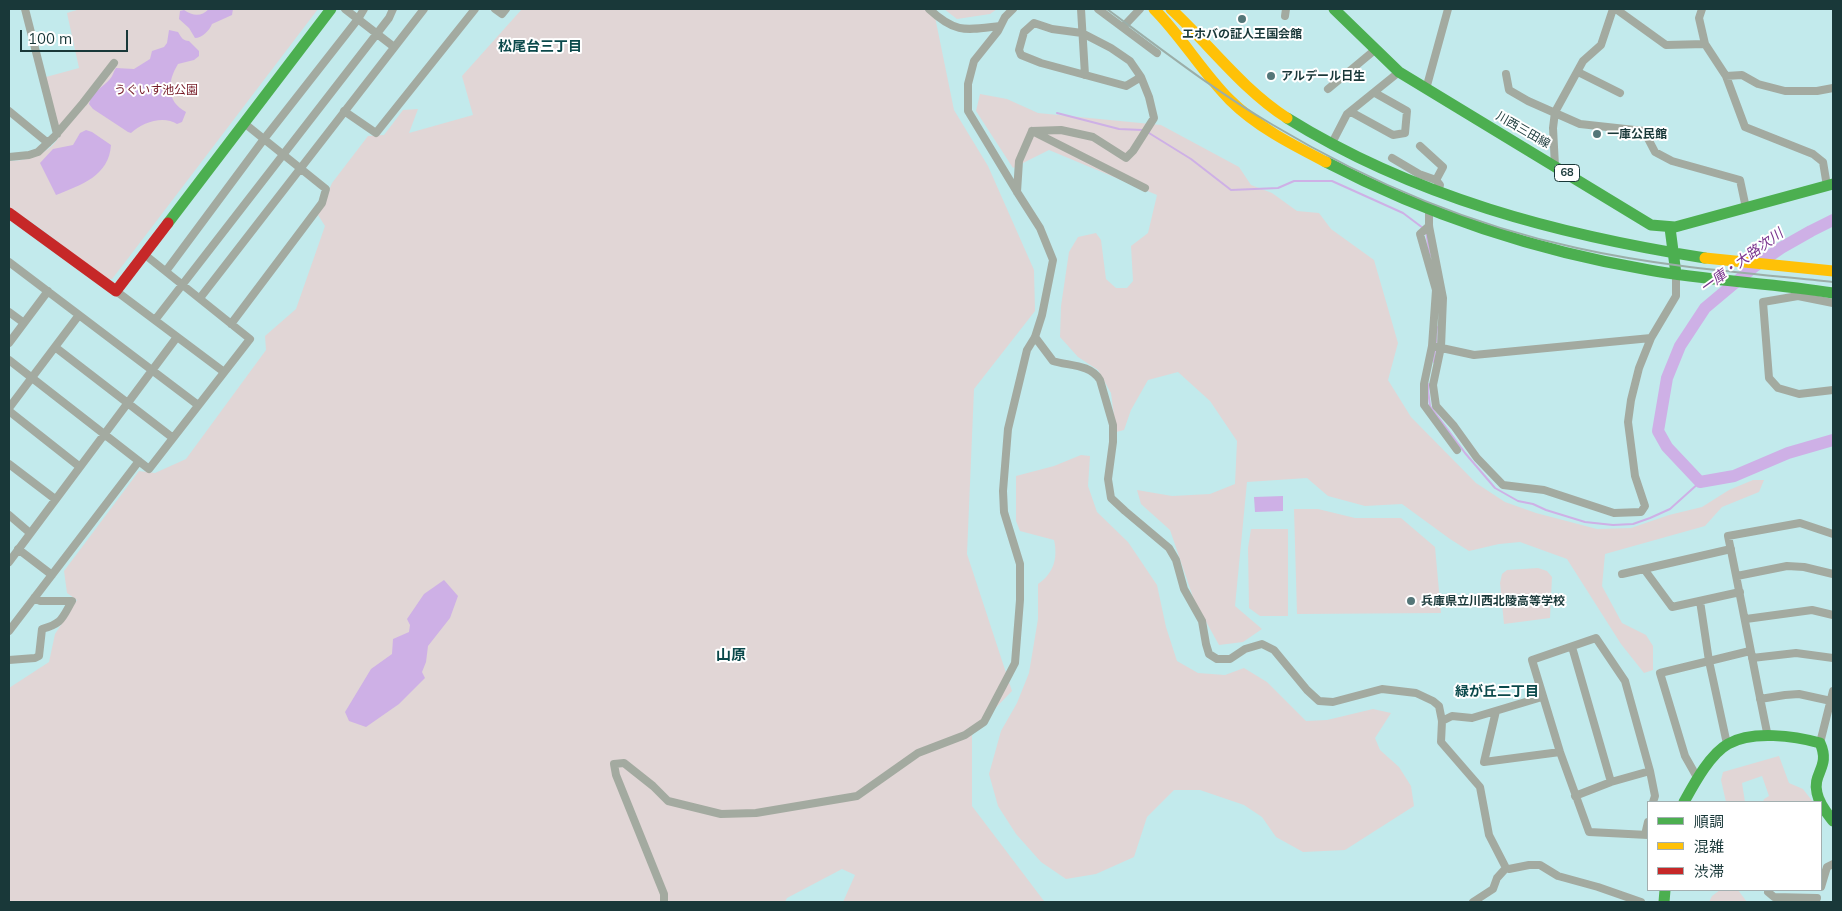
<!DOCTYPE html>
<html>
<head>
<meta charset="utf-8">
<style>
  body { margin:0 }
  #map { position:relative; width:1842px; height:911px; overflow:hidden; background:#c2eaec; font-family:Mulish,"Noto Sans JP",sans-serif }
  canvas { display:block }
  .frame { position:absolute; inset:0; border:10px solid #193839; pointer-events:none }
  .legend { position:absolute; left:1647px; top:801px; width:175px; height:90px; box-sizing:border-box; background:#fff; border:1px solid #a3afb0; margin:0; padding:6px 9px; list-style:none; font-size:15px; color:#193839 }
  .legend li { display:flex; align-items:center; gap:10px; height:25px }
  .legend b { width:25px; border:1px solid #a3afb0 }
  .scale { position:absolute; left:20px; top:30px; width:108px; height:22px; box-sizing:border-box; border:2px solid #193839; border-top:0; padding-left:6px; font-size:15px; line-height:18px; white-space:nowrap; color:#193839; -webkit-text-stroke:4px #fff; paint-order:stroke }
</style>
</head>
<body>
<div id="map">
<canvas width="1842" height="911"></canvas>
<div class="frame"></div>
<ul class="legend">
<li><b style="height:6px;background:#4caf50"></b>順調</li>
<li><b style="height:6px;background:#ffc107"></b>混雑</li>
<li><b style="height:6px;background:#c62828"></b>渋滞</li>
</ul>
<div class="scale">100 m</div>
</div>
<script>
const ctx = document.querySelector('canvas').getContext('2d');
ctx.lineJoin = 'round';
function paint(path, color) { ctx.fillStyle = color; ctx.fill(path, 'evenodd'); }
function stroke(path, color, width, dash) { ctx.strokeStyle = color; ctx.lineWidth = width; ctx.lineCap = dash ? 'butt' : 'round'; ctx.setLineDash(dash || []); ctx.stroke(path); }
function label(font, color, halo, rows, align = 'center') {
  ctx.font = font + ' Mulish,"Noto Sans JP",sans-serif'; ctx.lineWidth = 4; ctx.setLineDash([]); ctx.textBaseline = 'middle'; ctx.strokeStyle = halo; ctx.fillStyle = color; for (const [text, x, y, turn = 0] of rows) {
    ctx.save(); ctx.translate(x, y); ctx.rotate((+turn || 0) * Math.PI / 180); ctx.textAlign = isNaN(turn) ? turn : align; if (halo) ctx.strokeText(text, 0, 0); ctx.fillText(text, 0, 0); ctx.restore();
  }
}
paint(new Path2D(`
  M80 9H318L126 261 112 279H107L36 225 9 207V161C28 161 51 153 60 135L46 77 79 68 67 13Z
  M522 9H931L934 12 954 110 988 166 1034 270 1035 311 974 389 967 554 1012 691 972 732V806L1044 901 1048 902H843L855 875 842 869 787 898 785 902H9V688L49 662 55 634 77 600 67 593 64 571 139 471 155 473 186 459 266 350 265 336 296 309 325 226 318 215 332 183 368 136 384 135 403 110 418 109 409 133 473 115 462 76Z
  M944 9H997L990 14 957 19Z
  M980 94 1007 99 1038 113 1161 125 1239 167 1251 185 1272 193 1297 211 1319 213 1331 229 1374 260 1398 343 1388 380 1411 417 1476 483 1505 502 1536 513 1597 529 1631 528 1669 515 1702 507 1729 490 1753 480H1764L1759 492 1722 507 1705 526 1605 554 1602 586 1622 623 1646 635 1653 646V670L1644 673 1621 644 1567 559 1520 542 1499 544 1469 551 1450 539 1402 504 1365 506 1328 496 1307 478 1247 482 1235 606 1262 629 1243 642 1219 645 1194 600 1170 530 1141 504 1137 490 1172 496 1210 494 1235 484 1237 441 1210 401 1178 372 1148 380 1131 410 1124 430 1116 432 1111 393 1098 370 1078 357 1060 337 1061 306 1069 252 1078 237 1096 233 1101 240 1106 279 1116 288H1127L1133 281 1131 246 1148 233 1157 195 1049 150 1013 168 976 111Z
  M1081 455 1090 456 1088 486 1097 512 1128 542 1157 585 1166 627 1177 661 1198 673 1225 675 1244 668 1267 682 1306 721 1327 720 1373 709 1391 713 1375 738 1380 750 1399 767 1411 786 1414 806 1345 850 1303 852 1276 837 1262 817 1244 805 1200 790H1174L1147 817 1134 857 1096 874 1066 879 1041 862 1016 834 998 806 989 774 1001 731 1017 703 1029 673 1038 619V584C1054 573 1058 558 1054 540L1020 531 1016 521V476L1054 466Z
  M1294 509H1318L1355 518H1401L1435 547 1441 613 1297 614Z
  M1251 529H1288V616H1260L1249 608 1248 548Z
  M1538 568 1547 571 1552 577 1550 618 1504 624 1500 583 1502 574 1507 570Z
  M1779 756 1789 783 1803 789 1813 802H1763L1764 799 1769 796 1762 776 1742 783 1745 802H1726L1721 780 1723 772Z
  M1720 890H1738L1747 902H1709L1712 896Z`), '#e1d6d6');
paint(new Path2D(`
  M209 9H233L232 15 212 24C210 30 202 38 195 38L189 28 179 19 180 11 184 10C193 16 201 17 209 9Z
  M169 30 178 32C181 37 183 41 189 41L199 51V56L194 60 178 64C167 82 166 101 186 112L182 122 177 124C164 115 142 122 131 133L128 132 93 109 89 104C91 93 103 87 110 79 113 76 113 72 116 68L134 69 150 59 152 51 164 47 167 43Z
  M86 130 92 132 111 145C109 176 81 185 56 195L40 163 53 149 73 145 80 133Z
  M1283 496V511L1255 512 1254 497Z
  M444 580 458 596 450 618 428 646 426 662 422 672 425 678 399 704 366 727 349 721 345 712 371 669 392 654 393 639 409 632 410 625 407 619 424 594Z`), '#ceb0e6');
stroke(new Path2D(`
  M1057 113 1119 129 1142 130
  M1149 133 1191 159 1231 190 1278 188 1294 181H1332L1403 213 1423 228
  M1426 231 1430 256
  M1436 342 1437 327
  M1434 362 1435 350
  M1429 384 1428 390 1430 406 1465 453 1495 488 1518 501 1533 504 1546 510 1585 522 1613 525 1633 524 1650 518 1670 509 1700 482`), '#ceb0e6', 2);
stroke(new Path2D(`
  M1833 220 1811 231 1781 248 1755 266 1705 308 1680 346 1667 378 1658 431 1667 447 1700 482 1734 476 1788 453 1833 440`), '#ceb0e6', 12);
stroke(new Path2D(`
  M25 9 57 134
  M345 9 394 47
  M495 9 502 14 506 9
  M929 9C956 34 966 30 1000 26
  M1081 9 1085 75
  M1098 9 1157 53
  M1616 9 1666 45 1705 44 1726 76 1742 75 1758 84 1785 91H1817L1833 88
  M1702 9 1699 18 1705 44
  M1285 16 1286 9
  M1034 23 1052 29 1082 33 1111 48 1130 61 1141 77 1126 86 1041 63 1021 55 1019 50 1024 32Z
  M1123 27 1140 9
  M1578 72 1620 93
  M1506 74 1509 90 1528 101 1580 124 1644 131 1655 152 1672 161 1740 180 1746 208
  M1726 76 1745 127 1813 154 1823 162 1827 186
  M1328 89 1376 49
  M1426 89 1448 9
  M9 111 48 143
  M344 111 376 133 475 9
  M1351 112 1393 135 1405 133 1407 111 1375 93
  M1032 131 1061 130 1093 137 1126 158 1133 151 1154 118 1149 97 1141 77
  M1034 132 1145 188
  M1332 143 1347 114 1399 72
  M1420 146 1443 167 1436 180
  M9 157 29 155 38 152 54 137 83 103 114 63
  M1392 158 1419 174 1436 180 1440 185 1438 192
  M1555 166 1553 128 1555 112 1583 61 1601 45 1613 9
  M1017 192 1019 161 1032 131
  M1429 209V226L1443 298 1441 347 1433 385 1436 406 1454 426 1477 458 1503 485 1544 490 1614 513 1641 512 1645 506 1635 476 1628 422 1631 400 1639 368 1651 338 1676 296V274
  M1429 226 1420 234 1436 290 1432 346 1424 384V405L1457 450
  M9 262 198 405
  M166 271 264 139 358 19 364 9
  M116 291 224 372
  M200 298 424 9
  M1833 303 1798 296 1763 302 1769 378 1778 388 1799 394 1833 390
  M9 312 24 323
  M155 320 389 18 393 9
  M231 324 322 203 326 189 244 123
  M1035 337 1053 361C1069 366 1090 364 1100 380L1113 425V442L1108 479 1111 498 1125 511 1169 548 1176 560 1184 589 1202 621 1206 644 1209 654 1217 659H1230L1245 649 1262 644 1274 650 1307 690 1319 701 1333 702 1382 689 1416 693 1433 701 1439 706 1442 721 1441 742 1480 787 1489 835 1506 868
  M9 343 48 291
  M55 347 173 438
  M1437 347 1474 355 1651 338
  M9 360 149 469 250 339 144 254
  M9 408 79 315
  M9 411 80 467
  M9 464 55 499
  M9 515 30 533
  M18 549 52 575
  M9 562 177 337
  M1644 569 1672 607 1740 592
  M1622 574 1731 549
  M1737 576 1787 566 1804 567 1833 574
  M1700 601 1709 661 1727 744
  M1746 619 1812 610 1833 615
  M9 631 139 461
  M1572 647 1611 782
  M1752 658 1796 653 1833 658
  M9 660 35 658 39 656 42 629C63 623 62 618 72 601H40L34 598
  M1760 699 1785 695 1799 694 1831 701
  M1496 711 1484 762 1560 752
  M1442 721 1452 716 1472 718 1542 697
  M1768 737C1754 670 1742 603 1728 536L1800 523 1833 534
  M1820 743 1833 691
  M1698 779 1685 756 1660 673 1750 651
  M1575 796 1611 782 1650 771
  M1645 835 1648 822
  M1648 835 1589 832 1560 752 1532 660 1596 638 1625 681 1650 771 1655 796 1653 802
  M1506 868 1509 869 1529 865H1540L1558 876 1598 887 1641 902
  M1821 887 1827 867 1833 864
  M1769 890 1768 892 1774 897 1817 898
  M664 902V894L616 775 614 764 624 763 653 786 668 801 721 814 756 813 857 796 918 753 965 735 984 722 1015 663 1020 600V564L1004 512 1003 491 1008 429 1027 350 1035 337 1042 315 1053 260 1040 228 1017 192 968 111V84L974 61 998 31 1005 17 1013 9
  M1473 902 1493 889 1497 878 1506 868`), '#a3aaa0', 8);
stroke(new Path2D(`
  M1334 9 1399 72 1651 225 1675 227 1833 184
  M1287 118C1414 197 1559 235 1705 258
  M1326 162C1426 214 1537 251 1649 270 1710 281 1772 283 1833 293
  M168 223 331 9
  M1670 228 1676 274
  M1684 802C1694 784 1710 754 1728 744 1752 730 1795 736 1820 743 1831 767 1812 773 1817 793 1819 804 1827 813 1833 821
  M1664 902 1665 890`), '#4caf50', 11);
stroke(new Path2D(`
  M1154 9C1182 37 1202 72 1230 100 1257 127 1293 145 1326 162
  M1171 9C1210 45 1242 89 1287 118
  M1705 258 1833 271`), '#ffc107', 11);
stroke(new Path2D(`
  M9 213 116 291 168 223`), '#c62828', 11);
stroke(new Path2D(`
  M1107 9C1161 49 1215 91 1273 125 1367 181 1470 225 1577 248 1662 267 1748 273 1833 282`), '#9baea8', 2);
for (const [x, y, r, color] of [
  [1242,19,5,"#547678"],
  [1271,76,5,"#547678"],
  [1597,134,5,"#547678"],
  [1411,601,5,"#547678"]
]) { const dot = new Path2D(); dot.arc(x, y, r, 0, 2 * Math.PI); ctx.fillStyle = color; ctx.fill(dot); stroke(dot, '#fff', 2); }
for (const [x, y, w] of [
  [1567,173,25]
]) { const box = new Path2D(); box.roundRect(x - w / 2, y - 8.5, w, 17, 4); ctx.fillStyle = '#fff'; ctx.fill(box); stroke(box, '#193839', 1); }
label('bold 11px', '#193839', null, [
  ["68",1567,173]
]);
label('bold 12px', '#193839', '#fff', [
  ["エホバの証人王国会館",1242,34,"center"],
  ["アルデール日生",1281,76],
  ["一庫公民館",1607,134],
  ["兵庫県立川西北陵高等学校",1421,601]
], 'left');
label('12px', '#751a26', '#fff', [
  ["うぐいす池公園",156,90]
]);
label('12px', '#193839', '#fff', [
  ["川西三田線",1523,130,30]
]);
label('bold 14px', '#0b494b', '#fff', [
  ["松尾台三丁目",540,47],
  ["緑が丘二丁目",1497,692]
]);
label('italic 14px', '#79328d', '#fff', [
  ["一庫・大路次川",1742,261,-36]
]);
label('bold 15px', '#0b494b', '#fff', [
  ["山原",731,655]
]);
</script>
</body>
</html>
